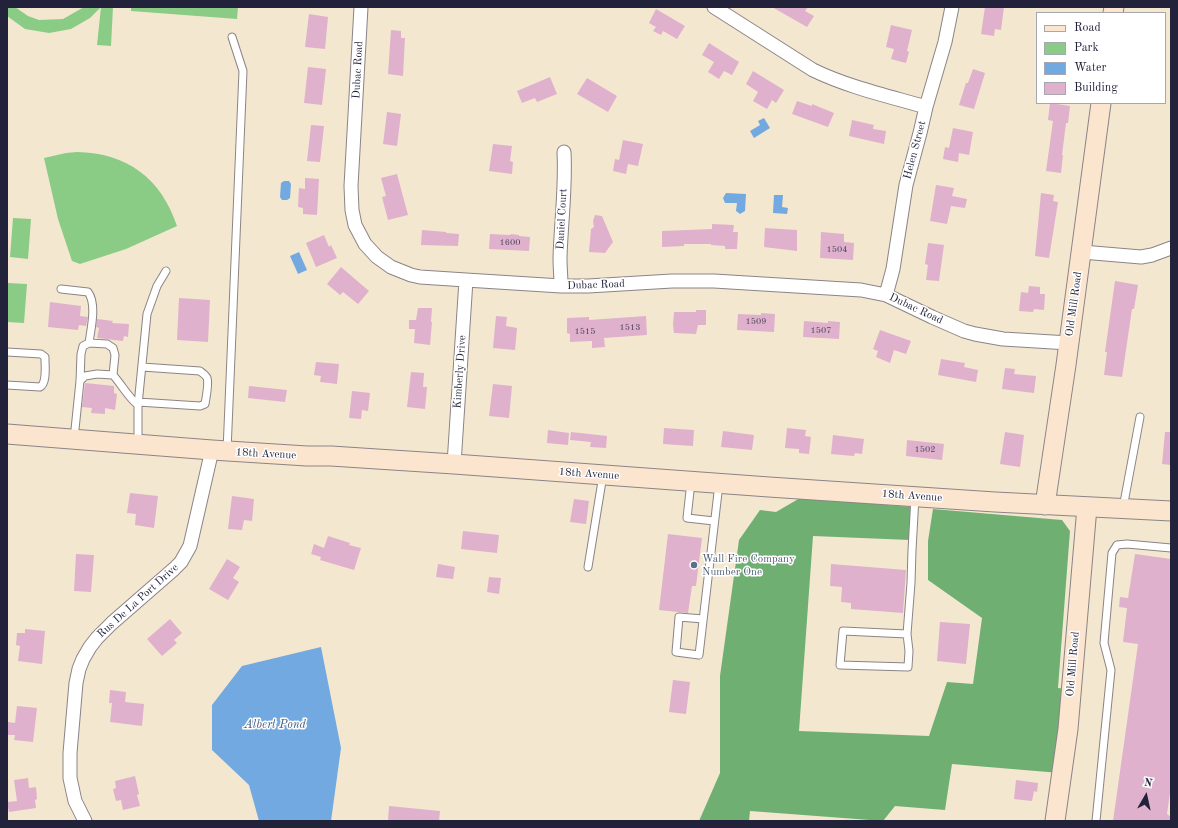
<!DOCTYPE html>
<html>
<head>
<meta charset="utf-8">
<style>
  body { margin:0 }
  #map { position:relative; width:1178px; height:828px; overflow:hidden; background:#f4e7d0; font-family:"Old Standard TT",serif }
  canvas { display:block }
  .frame { position:absolute; inset:0; border:8px solid #22223b; pointer-events:none }
  .legend { position:absolute; left:1036px; top:12px; width:130px; height:92px; box-sizing:border-box; background:#fff; border:1px solid #a7a7b1; margin:0; padding:5px 7px; list-style:none; font-size:12px; color:#22223b }
  .legend li { display:flex; align-items:center; gap:8px; height:20px }
  .legend b { width:20px; border:1px solid #a7a7b1 }
  .north { position:absolute; left:1126px; top:776px; width:40px; height:40px; -webkit-text-stroke:3px #fff; paint-order:stroke; rotate:9deg; font-size:11px; font-weight:700; line-height:16px; text-align:center; color:#22223b }
  .north::after { content:''; display:block; margin:auto; width:14px; height:18px; background:#22223b; clip-path:polygon(50% 0,100% 100%,50% 72%,0 100%) }
</style>
</head>
<body>
<div id="map">
<canvas width="1178" height="828"></canvas>
<div class="frame"></div>
<ul class="legend">
<li><b style="height:5px;background:#fce5cf"></b>Road</li>
<li><b style="height:11px;background:#8acc85"></b>Park</li>
<li><b style="height:11px;background:#72a9e0"></b>Water</li>
<li><b style="height:11px;background:#dfb1cd"></b>Building</li>
</ul>
<div class="north">N</div>
</div>
<script>
const ctx = document.querySelector('canvas').getContext('2d');
ctx.lineJoin = 'round';
function paint(path, color) { ctx.fillStyle = color; ctx.fill(path, 'evenodd'); }
function stroke(path, color, width, dash) { ctx.strokeStyle = color; ctx.lineWidth = width; ctx.lineCap = dash ? 'butt' : 'round'; ctx.setLineDash(dash || []); ctx.stroke(path); }
function label(font, color, halo, rows, align = 'center') {
  ctx.font = font + ' "Old Standard TT",serif'; ctx.lineWidth = 3; ctx.setLineDash([]); ctx.textBaseline = 'middle'; ctx.strokeStyle = halo; ctx.fillStyle = color; for (const [text, x, y, turn = 0] of rows) {
    ctx.save(); ctx.translate(x, y); ctx.rotate((+turn || 0) * Math.PI / 180); ctx.textAlign = isNaN(turn) ? turn : align; if (halo) ctx.strokeText(text, 0, 0); ctx.fillText(text, 0, 0); ctx.restore();
  }
}
paint(new Path2D(`
  M7 7H15L28 16 39 20 63 19 84 7H113L111 46 97 45 101 7 90 18 71 29 49 33 25 29 7 16Z
  M131 7H238L237 19 131 11Z
  M77 152C127 153 161 178 177 226L126 249 80 264 72 261 58 219 44 158 66 153Z
  M13 218 31 219 28 259 10 257Z
  M8 283 27 284 24 323 7 322Z`), '#8acc85');
paint(new Path2D(`
  M800 498 912 507 910 540 813 536 799 731 929 736 947 682 973 684 982 618 928 580V541L933 509 1062 520 1070 531 1058 688 1067 689 1060 773 952 764 945 810 895 806 883 821 750 811 749 821H699L720 773V676L739 540 760 510 776 512Z`), '#6fb072');
paint(new Path2D(`
  M764 118 770 128 754 138 750 131 760 125 758 121Z
  M284 181H289L291 184 290 198 287 200H282L280 197 281 183Z
  M726 193 746 194 745 211 740 214 736 211 737 203H725L723 198Z
  M774 195H783L782 207 788 208 787 214 773 213Z
  M299 252 307 270 298 274 290 256Z
  M321 647 341 748 331 821H259L249 785 212 750V705L242 666Z`), '#72a9e0');
paint(new Path2D(`
  M772 7H808L805 11 814 16 807 27Z
  M985 7H1004L1001 30 995 29 994 36 981 34Z
  M656 9 685 26 677 39 663 31 661 35 653 31 656 27 649 23Z
  M309 14 328 17 325 49 305 47Z
  M891 25 912 30 907 51 909 52 906 63 891 59 894 49 886 47Z
  M391 30 401 31V38H405L403 76 388 74Z
  M709 43 739 62 732 75 724 71 719 79 708 72 714 62 702 55Z
  M308 67 326 69 322 105 304 103Z
  M973 69 985 73 974 109 959 105 966 83H968Z
  M753 71 784 90 776 103 772 100 767 109 753 101 758 92 746 84Z
  M550 77 557 94 537 102 535 98 522 103 517 91Z
  M587 78 617 96 608 112 577 94Z
  M797 101 812 106V104L834 113 828 127 792 114Z
  M1050 103 1070 106 1068 123H1066L1062 155H1063L1061 173 1046 171 1053 121 1048 120Z
  M387 112 401 114 397 146 383 144Z
  M852 120 874 125 873 129 886 131 884 144 849 136Z
  M311 125 324 126 320 162 307 161Z
  M953 128 973 132 969 155 959 153 958 162 943 159 945 147 949 148Z
  M623 140 643 144 638 166 628 164 626 174 613 171 615 159 619 160Z
  M493 144 512 146 510 161 513 162 512 174 489 171Z
  M397 174 408 215 388 220 382 197 386 196 381 178Z
  M305 178 319 179 317 215 303 214V208L298 207 299 188 305 189Z
  M936 185 954 188 952 196 967 199 965 208 951 206 947 224 930 221Z
  M1041 193 1054 195 1053 201 1058 202 1049 258 1035 256Z
  M595 215 602 216 613 242 605 253 589 252 591 229 594 227 593 221Z
  M712 224 734 225 733 232H738L737 249H725V246L711 245V244H684V246L662 247V231L712 229Z
  M765 228 797 230V251L764 247Z
  M422 230 446 232V233L459 234 458 246 421 245Z
  M821 232 844 234V242L854 243 853 260 820 258Z
  M490 234 510 235 511 234 519 235V236L530 237 529 251 489 249Z
  M324 235 329 247 331 245 337 258 316 267 306 243Z
  M928 243 944 245 939 281 926 280 928 265 925 264Z
  M341 267 369 291 358 304 343 292 340 295 327 284Z
  M1115 281 1138 285 1134 309H1132L1122 377 1104 375 1107 352H1105Z
  M1029 286 1040 287V294H1045L1044 310 1034 309 1033 312 1019 311 1021 292 1028 293Z
  M179 298 210 300 208 342 177 340Z
  M50 302 81 306 80 316 88 317 86 326 79 325 78 330 48 327Z
  M418 308H432L431 322H432L430 345 414 343 415 329H409V320H416Z
  M696 310H706V325H698L696 334 674 333 673 325 674 312H696Z
  M761 313 775 314 774 332 737 330 738 314 761 315Z
  M496 316 507 317 506 326 517 328 515 350 493 348Z
  M646 316 647 335 604 338 605 347 592 348V341L570 342V334L567 333V318L589 317V320Z
  M97 319 113 321 112 323 129 324 128 337 124 336 123 341 97 338 99 328 96 327Z
  M804 321 828 323V321L840 322 839 339 803 337Z
  M880 330 911 341 906 354 894 350 890 363 876 357 878 351 873 349Z
  M941 359 965 363 964 367 978 370 976 382 938 375Z
  M316 362 339 364 337 384 320 382 321 376 314 375Z
  M1005 368 1015 369 1014 374 1036 376 1034 393 1002 389Z
  M411 372 424 373 423 387H427L425 409 407 407Z
  M85 383 114 386V393L117 394 115 410 105 408V414L91 413 92 408 82 407Z
  M493 384 512 386 509 418 489 416Z
  M249 386 287 390 285 402 248 398Z
  M352 391 370 393 368 411 362 410 361 419 349 418Z
  M664 428 694 430 693 446 663 444Z
  M787 428 806 430 805 436 811 437 809 454 799 453V449L785 448Z
  M548 430 569 433 568 445 547 443Z
  M723 431 754 435 752 450 721 447Z
  M571 432 607 436 606 448 590 447 591 442 570 440Z
  M1005 432 1024 435 1020 467 1000 464Z
  M1165 432H1171V465L1162 464Z
  M833 435 864 439 862 454 855 453 854 456 831 454Z
  M907 440 944 444 942 460 906 456Z
  M130 493 158 496 154 528 135 525 136 514 127 513Z
  M232 496 254 499 252 521 244 520 242 530 228 529Z
  M574 499 589 501 586 524 570 522Z
  M463 531 499 535 497 553 461 549Z
  M668 534 702 538 696 586H692L688 613 659 610Z
  M328 536 350 543 349 545 361 548 354 570 320 560 321 557 311 554 314 544 324 548Z
  M76 554 94 555 91 592 74 591Z
  M1135 554 1171 559V785L1167 814 1171 817V821H1113L1138 644 1123 642 1127 608 1119 607 1120 597 1128 598Z
  M227 559 240 567 233 578 239 582 228 600 209 589Z
  M438 564 455 567 453 579 436 577Z
  M831 564 906 570 903 613 851 609V603L841 602 842 587 830 586Z
  M489 577 501 578 499 594 487 592Z
  M170 619 182 633 174 640 177 643 162 656 147 639Z
  M940 622 970 624 966 664 937 661Z
  M25 629 45 631 42 664 18 661 20 646 16 645 17 633H25Z
  M673 680 690 682 686 714 669 712Z
  M110 690 126 692 125 702 144 704 142 726 110 722 112 703H109Z
  M17 706 37 708 33 742 14 740 15 735H7L8 722 15 723Z
  M135 776 139 794 137 795 140 806 123 810 121 800 116 801 113 789 116 788 115 781Z
  M28 778 29 788 36 787 37 799 35 800 36 808 9 812 7 802 17 801 14 780Z
  M1016 780 1038 783 1037 792 1034 791 1032 801 1014 799Z
  M389 806 440 811 439 821H388Z`), '#dfb1cd');
const lane = new Path2D(`
  M61 289 88 292C97 304 91 328 89 343
  M7 352 41 354 45 357V359C45 367 47 383 40 387L7 385
  M80 381 85 376 97 374 113 375
  M138 402 200 406 205 404C206 398 209 383 207 378 206 375 202 373 200 371L142 367
  M74 439 80 381 81 354 83 346 89 343 107 344 113 348 115 355 113 375C122 385 128 397 138 405
  M138 444V405L147 314 157 286 166 271
  M227 451 243 71 232 37
  M691 482 687 518 714 521
  M1123 508 1140 417
  M588 567 603 475
  M703 619 679 617 676 652 699 655 719 484
  M907 634 843 631 840 665 908 667 909 651 907 634 911 583 912 550 915 497
  M1096 821 1111 670 1104 643 1112 553 1117 545 1127 544 1171 548`);
const street = new Path2D(`
  M361 7 351 186 352 210 355 225 365 244 377 257 391 267 411 275 420 277 466 280 561 286H588L672 281H714L861 290 886 295 932 317 964 331 975 334 1003 339 1069 343
  M714 7 813 70C848 87 888 96 926 107
  M1082 252 1141 257 1152 255 1171 248
  M561 286C561 277 560 267 560 258 561 222 566 188 564 152
  M886 295 893 269 906 185 920 133 926 107 945 42 952 7
  M454 464 466 280
  M85 821 75 801 70 778V753L76 683 79 669 83 659 90 647 97 638 112 623 174 569 181 562 190 546 212 450`);
const secondary = new Path2D(`
  M1113 13 1114 7
  M7 434 212 450 307 456H331L454 464 769 487 995 502 1171 511
  M1045 505 1066 365 1101 103
  M1055 821 1068 729 1087 507`);
stroke(lane, '#8b8486', 9);
stroke(street, '#8b8486', 15);
stroke(secondary, '#8b8486', 21);
stroke(lane, '#fff', 7);
stroke(street, '#fff', 13);
stroke(secondary, '#fce5cf', 19);
for (const [x, y, r, color] of [
  [694,565,4,"#5c6f8a"]
]) { const dot = new Path2D(); dot.arc(x, y, r, 0, 2 * Math.PI); ctx.fillStyle = color; ctx.fill(dot); stroke(dot, '#fff', 1.5); }
label('9px', '#514660', null, [
  ["1600",510,243],
  ["1504",837,250],
  ["1509",756,322],
  ["1513",630,328],
  ["1507",821,331],
  ["1515",585,332],
  ["1502",925,450]
]);
label('11px', '#22223b', '#fff', [
  ["Dubac Road",358,70,-87],
  ["Helen Street",915,150,-75],
  ["Daniel Court",562,219,-87],
  ["Dubac Road",596,285,-2],
  ["Old Mill Road",1074,304,-82],
  ["Dubac Road",916,309,25],
  ["Kimberly Drive",460,372,-86],
  ["18th Avenue",266,454,3],
  ["18th Avenue",589,474,4],
  ["18th Avenue",912,496,4],
  ["Rus De La Port Drive",138,601,-42],
  ["Old Mill Road",1073,664,-85]
]);
label('11px', '#4e5e75', '#fff', [
  ["Wall Fire Company",702,559],
  ["Number One",702,572]
], 'left');
label('italic 12px', '#42587d', '#fff', [
  ["Albert Pond",275,725]
]);
</script>
</body>
</html>
